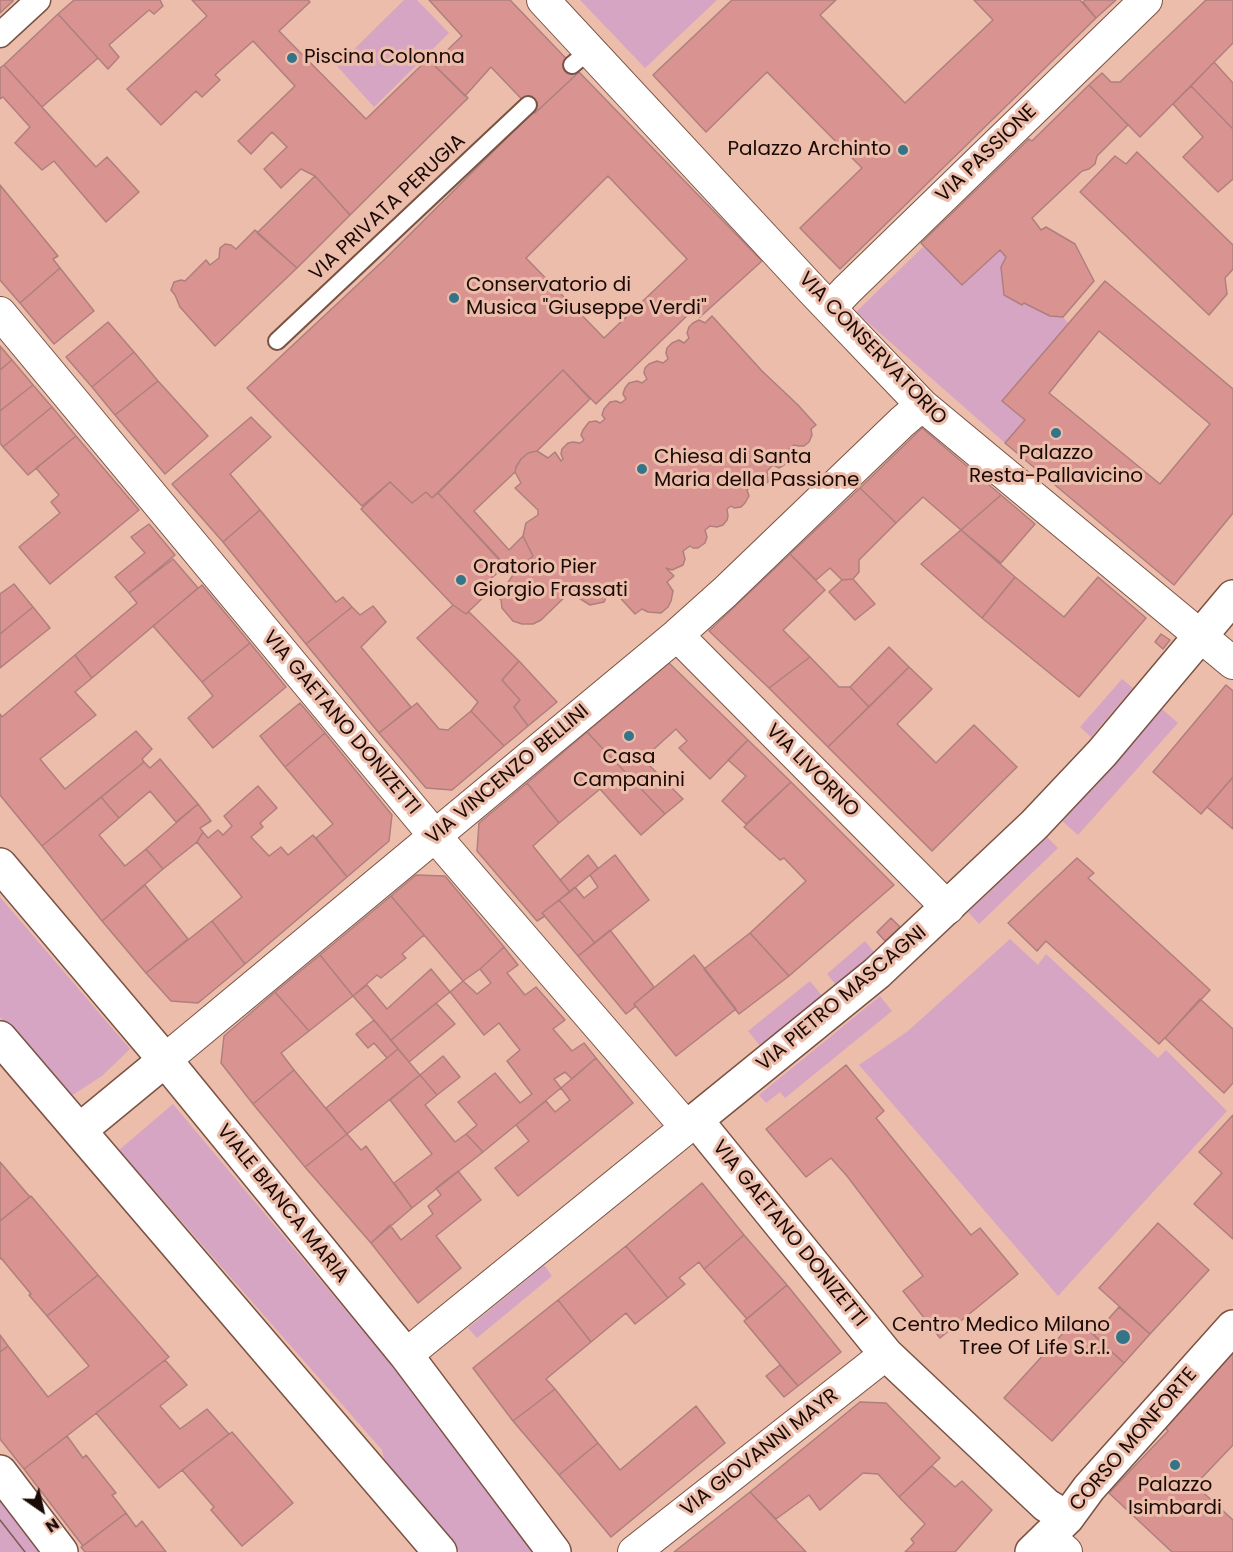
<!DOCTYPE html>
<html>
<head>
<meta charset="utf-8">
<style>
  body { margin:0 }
  #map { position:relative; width:1233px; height:1552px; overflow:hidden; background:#ecbdab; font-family:Poppins,sans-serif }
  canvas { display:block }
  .north { position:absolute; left:12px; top:1480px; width:60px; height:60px; -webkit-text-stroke:4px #ecbdab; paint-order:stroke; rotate:146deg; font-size:16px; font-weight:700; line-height:24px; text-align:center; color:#1b0b06 }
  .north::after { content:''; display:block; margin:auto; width:21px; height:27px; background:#1b0b06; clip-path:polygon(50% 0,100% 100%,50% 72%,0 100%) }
</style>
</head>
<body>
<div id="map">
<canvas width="1233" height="1552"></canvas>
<div class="north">N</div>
</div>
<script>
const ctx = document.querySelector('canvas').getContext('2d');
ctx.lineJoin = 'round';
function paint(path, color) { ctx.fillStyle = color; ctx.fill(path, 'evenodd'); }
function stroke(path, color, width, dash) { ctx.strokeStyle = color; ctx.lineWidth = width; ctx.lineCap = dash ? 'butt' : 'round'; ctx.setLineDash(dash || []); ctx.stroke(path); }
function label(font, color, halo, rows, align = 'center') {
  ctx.font = font + ' Poppins,sans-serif'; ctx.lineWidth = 6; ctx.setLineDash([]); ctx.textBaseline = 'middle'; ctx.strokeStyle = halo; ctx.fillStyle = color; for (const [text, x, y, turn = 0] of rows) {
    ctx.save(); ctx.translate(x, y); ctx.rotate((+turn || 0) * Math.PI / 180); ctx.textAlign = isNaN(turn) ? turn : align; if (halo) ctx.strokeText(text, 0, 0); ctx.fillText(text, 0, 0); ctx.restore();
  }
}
paint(new Path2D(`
  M404 0H417L449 33 374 107 337 66Z
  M580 0H717L645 68Z
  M924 246 962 285 1000 250 1006 257 1001 267 1004 295 1021 305 1024 303 1050 316 1063 317 1069 324 1002 401 1025 420 1005 443 856 312Z
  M1122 679 1133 688 1091 737 1080 727Z
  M1162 709 1178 723 1078 835 1062 821Z
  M1047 837 1058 848 979 924 968 912Z
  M0 897 130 1049 102 1076 68 1098 0 1017Z
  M1010 939 1038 965 1046 954 1158 1058 1166 1050 1227 1111 1058 1296 859 1065 908 1031Z
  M865 941 874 952 836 985 827 974Z
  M810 981 823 997 761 1047 748 1031Z
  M880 996 892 1011 785 1098 780 1092 766 1103 759 1095Z
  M173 1104 430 1411 538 1552H460L385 1462 382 1450 119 1150Z
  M544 1265 552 1276 477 1338 468 1328Z
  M0 1495 44 1552H0Z`), '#d6a5c3');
const building = new Path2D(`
  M0 0H13V1L0 13Z
  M74 0H160L163 6 154 14 149 10 109 45 119 57 108 69 58 14Z
  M192 0H308L310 2 279 31 366 119 428 59 468 98 350 215 315 176 301 169 281 188 264 169 287 147 272 132 251 154 238 141 295 86 253 41 215 75 220 80 202 97 196 91 161 125 127 89 207 16Z
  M429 0H510L579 72 535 113 491 67 465 96 433 64 462 36Z
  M732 0H836L820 15 905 103 993 20 974 0H1080L1096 18 840 269 800 228 862 168 767 72 706 132 653 75Z
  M1085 0H1116L1096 18 1083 2Z
  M1206 0H1233V43L1140 137 1089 85 1102 73 1111 82H1120Z
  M58 14 98 58 42 107 4 65Z
  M1214 62 1233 83V129L1191 86Z
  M4 65 96 167 107 157 139 192 106 222 54 161 42 170 15 143 30 127 3 97 0 99V68Z
  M579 72 762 261 700 317 694 309 596 404 563 370 432 498 426 492 412 503 390 482 362 506 247 388 385 259 534 111 535 113ZM608 176 687 259 604 338 526 258Z
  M1089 85 1128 125 1097 156 1095 164 1089 169 1082 171 1032 218 1041 230 1046 227 1075 244 1094 281 1063 317 1050 316 1024 303 1022 305 1004 295 1001 267 1006 257 1000 250 962 285 921 243 1029 139 1032 141Z
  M1191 86 1233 129V179L1218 192 1183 157 1203 137 1173 104Z
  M1137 152 1233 245V269L1225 278 1227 294 1209 315 1080 192 1115 156 1126 164Z
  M315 176 350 215 297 268 257 233Z
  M0 185 58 256 53 259 60 268 20 303 0 280Z
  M255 230 297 268 215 346 180 307 175 295 171 290 174 282 181 280 185 281 206 260 210 265 219 258 220 248 225 244 231 245 236 249Z
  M60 268 94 311 54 344 20 303Z
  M1105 281 1233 389V513L1174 585 1005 443 1025 420 1002 401ZM1099 331 1210 424 1160 484 1049 393Z
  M712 316 762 371 798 405 816 425 811 429 812 435 809 442 804 446H798L794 445 789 449 791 455 790 460 784 465 779 468 773 465 767 471 768 482 761 487 756 488 751 486 747 490 749 496 745 503 741 507 734 508 731 506 727 509 728 516 727 520 723 525 717 527 710 526 705 530 707 537 705 543 698 548H693L690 546 683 551 685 559 683 565 672 570 666 568 674 576 667 582 673 591 671 601 668 607 661 613 648 612 642 609 635 614 614 591 609 592 604 602 590 605 579 598 576 591 572 590 541 620 533 624H522L513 621 502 608 501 600 498 597 513 575 533 556 523 536 526 523 538 515V510L515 488 521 483 515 472 516 467 521 459 528 453 537 451 548 458 555 452 561 461 563 459 561 454 562 449 568 443 573 442 580 443 584 440 581 435 583 430 589 422 596 421 600 423 605 419 602 415 604 409 610 402 616 401 621 403 626 399 623 394 625 388 629 383 637 381 642 383 647 379 644 373 645 368 649 364 657 361 663 363 668 359 666 353 667 348 672 343 679 340 684 343 689 338 687 333 689 327 693 323 699 320 705 323Z
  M108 322 134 352 92 387 66 357Z
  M0 346 12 360 0 370Z
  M134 352 158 381 115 415 92 387Z
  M12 360 33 385 0 411V370Z
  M563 370 590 399 537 451 528 453 521 459 516 467 515 472 474 511 509 550 523 536 533 556 513 575 438 493Z
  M158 381 208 436 165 474 115 415Z
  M33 385 52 407 3 447 0 443V411Z
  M52 407 76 436 28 475 3 447Z
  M251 417 271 437 230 474 260 510 223 542 172 484Z
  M922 428 1001 495 961 530 923 497 896 523 860 488Z
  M76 436 139 510 50 584 19 547 60 513 51 502 59 495 36 468Z
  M390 482 412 503 426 492 432 498 438 493 506 566 489 580 494 587 466 614 453 605 361 509Z
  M860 488 896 523 859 560V572L853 579 842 580 830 568 816 580 790 554Z
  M1001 495 1035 524 1001 563 961 530Z
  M260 510 336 602 343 597 352 607 306 644 223 542Z
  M149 524 175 555 129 593 115 577 145 553 131 537Z
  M961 530 1015 577 982 618 921 564Z
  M790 554 825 590 783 630 810 657 769 688 709 631Z
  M173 559 198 588 92 678 75 655 137 603 129 593Z
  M1015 577 1064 617 1098 577 1146 618 1079 697 982 618Z
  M853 579 875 604 855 620 829 592 842 580Z
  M14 584 33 607 0 634V594Z
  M202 585 250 643 202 682 153 626Z
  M453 605 466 614 469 612 519 661 502 680 520 700 514 707 528 726 504 746 471 711 478 702 417 638Z
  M373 606 386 622 361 647 411 707 379 733 306 644 352 607 360 615Z
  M33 607 50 628 0 668V634Z
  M1161 634 1170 640 1163 649 1155 642Z
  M250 643 286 687 213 748 188 718 213 696 202 682Z
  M889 647 909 667 869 707 850 687Z
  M75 655 92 678 75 692 96 715 40 759 65 789 136 731 152 749 142 759 144 762 42 846 0 795V714L2 717Z
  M810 657 839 687H850L869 707 828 747 769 688Z
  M519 661 557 702 528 726 514 707 520 700 502 680Z
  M669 663 748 740 710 779 679 748 687 741 676 729 643 759 683 799 665 814 587 732Z
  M909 667 932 689 897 724 936 763 974 725 1017 767 932 851 828 747Z
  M1226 685 1233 691V777L1201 814 1153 772Z
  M300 703 325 733 285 767 260 736Z
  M417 703 439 729 448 730 471 711 504 746 452 790 426 788 379 733Z
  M587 732 665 814 641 835 600 789 559 823 527 783Z
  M325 733 392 815 389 841 347 877 316 838 333 824 285 767Z
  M748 740 791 782 746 824 722 801 746 776 728 760Z
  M160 759 198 804 176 822 150 791 119 818 101 797 144 762 150 768Z
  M1233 777V829L1207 807Z
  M791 782 894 885 789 976 750 933 806 881 784 858 780 860 744 827Z
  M527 783 559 823 533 846 570 892 542 913 545 916 537 921 477 851 479 823Z
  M258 786 277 808 260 823 263 827 251 837 269 856 281 847 288 855 313 835 347 877 245 964 212 921 242 897 197 842 203 832 208 838 218 830 223 835 232 826 224 816Z
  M101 797 119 818 99 835 125 866 146 849 163 869 102 921 42 846Z
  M198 804 211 821 200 828 203 832 197 842 163 869 146 849Z
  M588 855 598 868 570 892 560 880Z
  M615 855 649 900 595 943 559 900 575 887 584 898 598 887 590 875Z
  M1077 858 1094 873 1088 878 1210 990 1159 1044 1046 941 1037 951 1008 923Z
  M416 875 445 876 504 947 480 969 463 981 391 896Z
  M145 885 188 939 146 973 102 921Z
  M391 896 424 935 402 954 406 958 381 978 377 975 353 996 320 955Z
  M559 900 595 943 578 956 542 913Z
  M891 918 900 927 885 941 877 932Z
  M212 921 245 964 198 1003 171 1001 146 973Z
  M610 930 654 987 634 1004 635 1007 626 1014 578 956Z
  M750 933 789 976 739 1014 704 969Z
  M504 947 518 965 507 973 525 995 536 987 565 1020 553 1029 572 1051 584 1043 596 1058 572 1079 565 1072 554 1079 561 1088 483 1152 466 1134 477 1125 458 1102 495 1073 520 1103 532 1094 507 1061 520 1050 499 1023 484 1035 450 992 463 981 477 994 491 983 480 969Z
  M320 955 353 996 309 1031 275 992Z
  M694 955 736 1009 676 1056 634 1004Z
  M431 969 450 992 391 1040 353 996 367 985 387 1009Z
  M275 992 309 1031 281 1053 294 1070 253 1104 221 1063 224 1036Z
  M1200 999 1233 1029V1083L1224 1093 1165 1038Z
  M436 1003 455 1024 409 1062 391 1040Z
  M374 1020 398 1049 387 1058 374 1043 368 1048 356 1034Z
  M398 1049 420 1075 347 1134 326 1108Z
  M443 1056 460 1077 437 1095 420 1075Z
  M596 1058 633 1103 518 1196 495 1168 529 1141 516 1125 546 1101 555 1112 570 1100 561 1088Z
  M846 1065 884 1111 876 1118 971 1235 980 1228 1018 1274 940 1338 903 1291 923 1276 847 1176 831 1158 806 1177 766 1129Z
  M294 1070 347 1134 305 1167 253 1104Z
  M420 1075 437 1095 425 1105 455 1142 466 1134 483 1152 412 1208 394 1183 432 1154 390 1100Z
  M1233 1115V1239L1194 1204 1222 1173 1199 1152Z
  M347 1134 361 1150 366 1146 412 1208 371 1243 305 1167Z
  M0 1162 30 1197 0 1221Z
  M458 1171 481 1200 436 1236 461 1268 418 1303 371 1243 390 1225 401 1240 433 1214 428 1206 441 1195 436 1188Z
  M702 1183 744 1235 704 1269 699 1262 679 1278 685 1284 668 1298 626 1246Z
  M31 1196 98 1275 47 1316 29 1295 31 1294 1 1258 0 1259V1221Z
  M1158 1223 1209 1270 1150 1334 1099 1288Z
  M744 1235 787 1285 747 1319 704 1269Z
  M626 1246 668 1298 635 1324 626 1313 591 1342 558 1300Z
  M98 1275 169 1357 24 1469 0 1439V1352L8 1346 48 1397 89 1366 47 1316Z
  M787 1285 841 1352 798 1386 744 1321Z
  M558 1300 591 1342 546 1379 555 1389 513 1421 473 1368Z
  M1119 1307 1150 1334 1124 1363 1094 1335Z
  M1076 1319 1124 1363 1052 1441 1004 1398Z
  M0 1335 8 1346 0 1352Z
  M1233 1353V1445L1195 1485 1233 1520V1552H1172L1109 1493 1168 1431 1164 1426Z
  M165 1360 187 1385 160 1406 180 1429 207 1409 229 1434 159 1488 96 1413Z
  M780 1365 798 1386 784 1397 766 1376Z
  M555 1389 598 1443 559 1475 513 1421Z
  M860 1402 886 1403 940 1458 899 1497 878 1474 863 1473 820 1510 809 1495 776 1519 750 1492Z
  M696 1406 725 1443 611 1537 559 1475 598 1443 620 1470Z
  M232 1432 293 1503 242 1546 211 1510 214 1507 182 1470Z
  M67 1436 83 1458 86 1455 116 1493 112 1495 126 1513 83 1546 24 1469Z
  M932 1466 955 1487 962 1481 992 1510 955 1552H905L914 1543 911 1539 925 1524 899 1497Z
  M750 1492 806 1552H674Z
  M126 1513 136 1527 142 1521 166 1552H85L81 1547Z`);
paint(building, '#d99492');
stroke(building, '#af7f7d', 1.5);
const service = new Path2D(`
  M572 65 590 50
  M277 341 528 105`);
const pedestrian = new Path2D(`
  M0 35 38 0`);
const minor = new Path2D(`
  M543 0 815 293 922 405 1233 663
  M830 308 847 290 1146 0
  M0 313 435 836 687 1128
  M677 635 948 908
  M165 1060 677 635 725 592 902 422 922 405
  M406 1355 696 1120
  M1048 1536 1066 1552
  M634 1552 886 1354`);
const tertiary = new Path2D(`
  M0 1472 61 1552
  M1067 1518 1046 1505 886 1354 696 1120 877 973 1034 825 1102 753 1233 597
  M1032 1552 1067 1518 1089 1488 1233 1327`);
const secondary = new Path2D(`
  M0 865 165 1060 406 1355 554 1552
  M0 1038 440 1552
  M80 1130 165 1060`);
stroke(service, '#7a5243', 20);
stroke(pedestrian, '#7a5243', 27);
stroke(minor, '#7a5243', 34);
stroke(tertiary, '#7a5243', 36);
stroke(secondary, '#7a5243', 36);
stroke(service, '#fff', 16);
stroke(pedestrian, '#fff', 24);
stroke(minor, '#fff', 32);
stroke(tertiary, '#fff', 33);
stroke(secondary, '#fff', 33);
stroke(new Path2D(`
  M0 1520 25 1552`), '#7b5d52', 1.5);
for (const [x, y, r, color] of [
  [292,58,6,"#347488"],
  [903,150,6,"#347488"],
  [454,298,6,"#347488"],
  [1056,433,6,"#347488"],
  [642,469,6,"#347488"],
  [461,580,6,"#347488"],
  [629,736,6,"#347488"],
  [1123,1337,8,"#347488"],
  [1175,1465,6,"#347488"]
]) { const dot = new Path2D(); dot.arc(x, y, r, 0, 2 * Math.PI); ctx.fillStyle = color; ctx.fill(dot); stroke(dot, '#ecbdab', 2); }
label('20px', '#1b0b06', '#ecbdab', [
  ["Piscina Colonna",304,58],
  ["Palazzo Archinto",891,150,"right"],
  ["Conservatorio di",466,286],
  ["Musica \"Giuseppe Verdi\"",466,309],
  ["Palazzo",1056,454,"center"],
  ["Resta-Pallavicino",1056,477,"center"],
  ["Chiesa di Santa",654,458],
  ["Maria della Passione",654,481],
  ["Oratorio Pier",473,568],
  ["Giorgio Frassati",473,591],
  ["Casa",629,758,"center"],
  ["Campanini",629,781,"center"],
  ["Centro Medico Milano",1110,1326,"right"],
  ["Tree Of Life S.r.l.",1110,1349,"right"],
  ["Palazzo",1175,1486,"center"],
  ["Isimbardi",1175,1509,"center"]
], 'left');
label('20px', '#1b0b06', '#ecbdab', [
  ["VIA PASSIONE",987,154,-44],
  ["VIA PRIVATA PERUGIA",388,208,-43],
  ["VIA CONSERVATORIO",872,349,46],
  ["VIA GAETANO DONIZETTI",341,723,50],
  ["VIA LIVORNO",812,771,45],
  ["VIA VINCENZO BELLINI",508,775,-40],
  ["VIA PIETRO MASCAGNI",842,999,-40],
  ["VIALE BIANCA MARIA",282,1204,51],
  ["VIA GAETANO DONIZETTI",789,1234,51],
  ["CORSO MONFORTE",1134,1440,-49],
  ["VIA GIOVANNI MAYR",760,1453,-38]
]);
</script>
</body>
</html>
